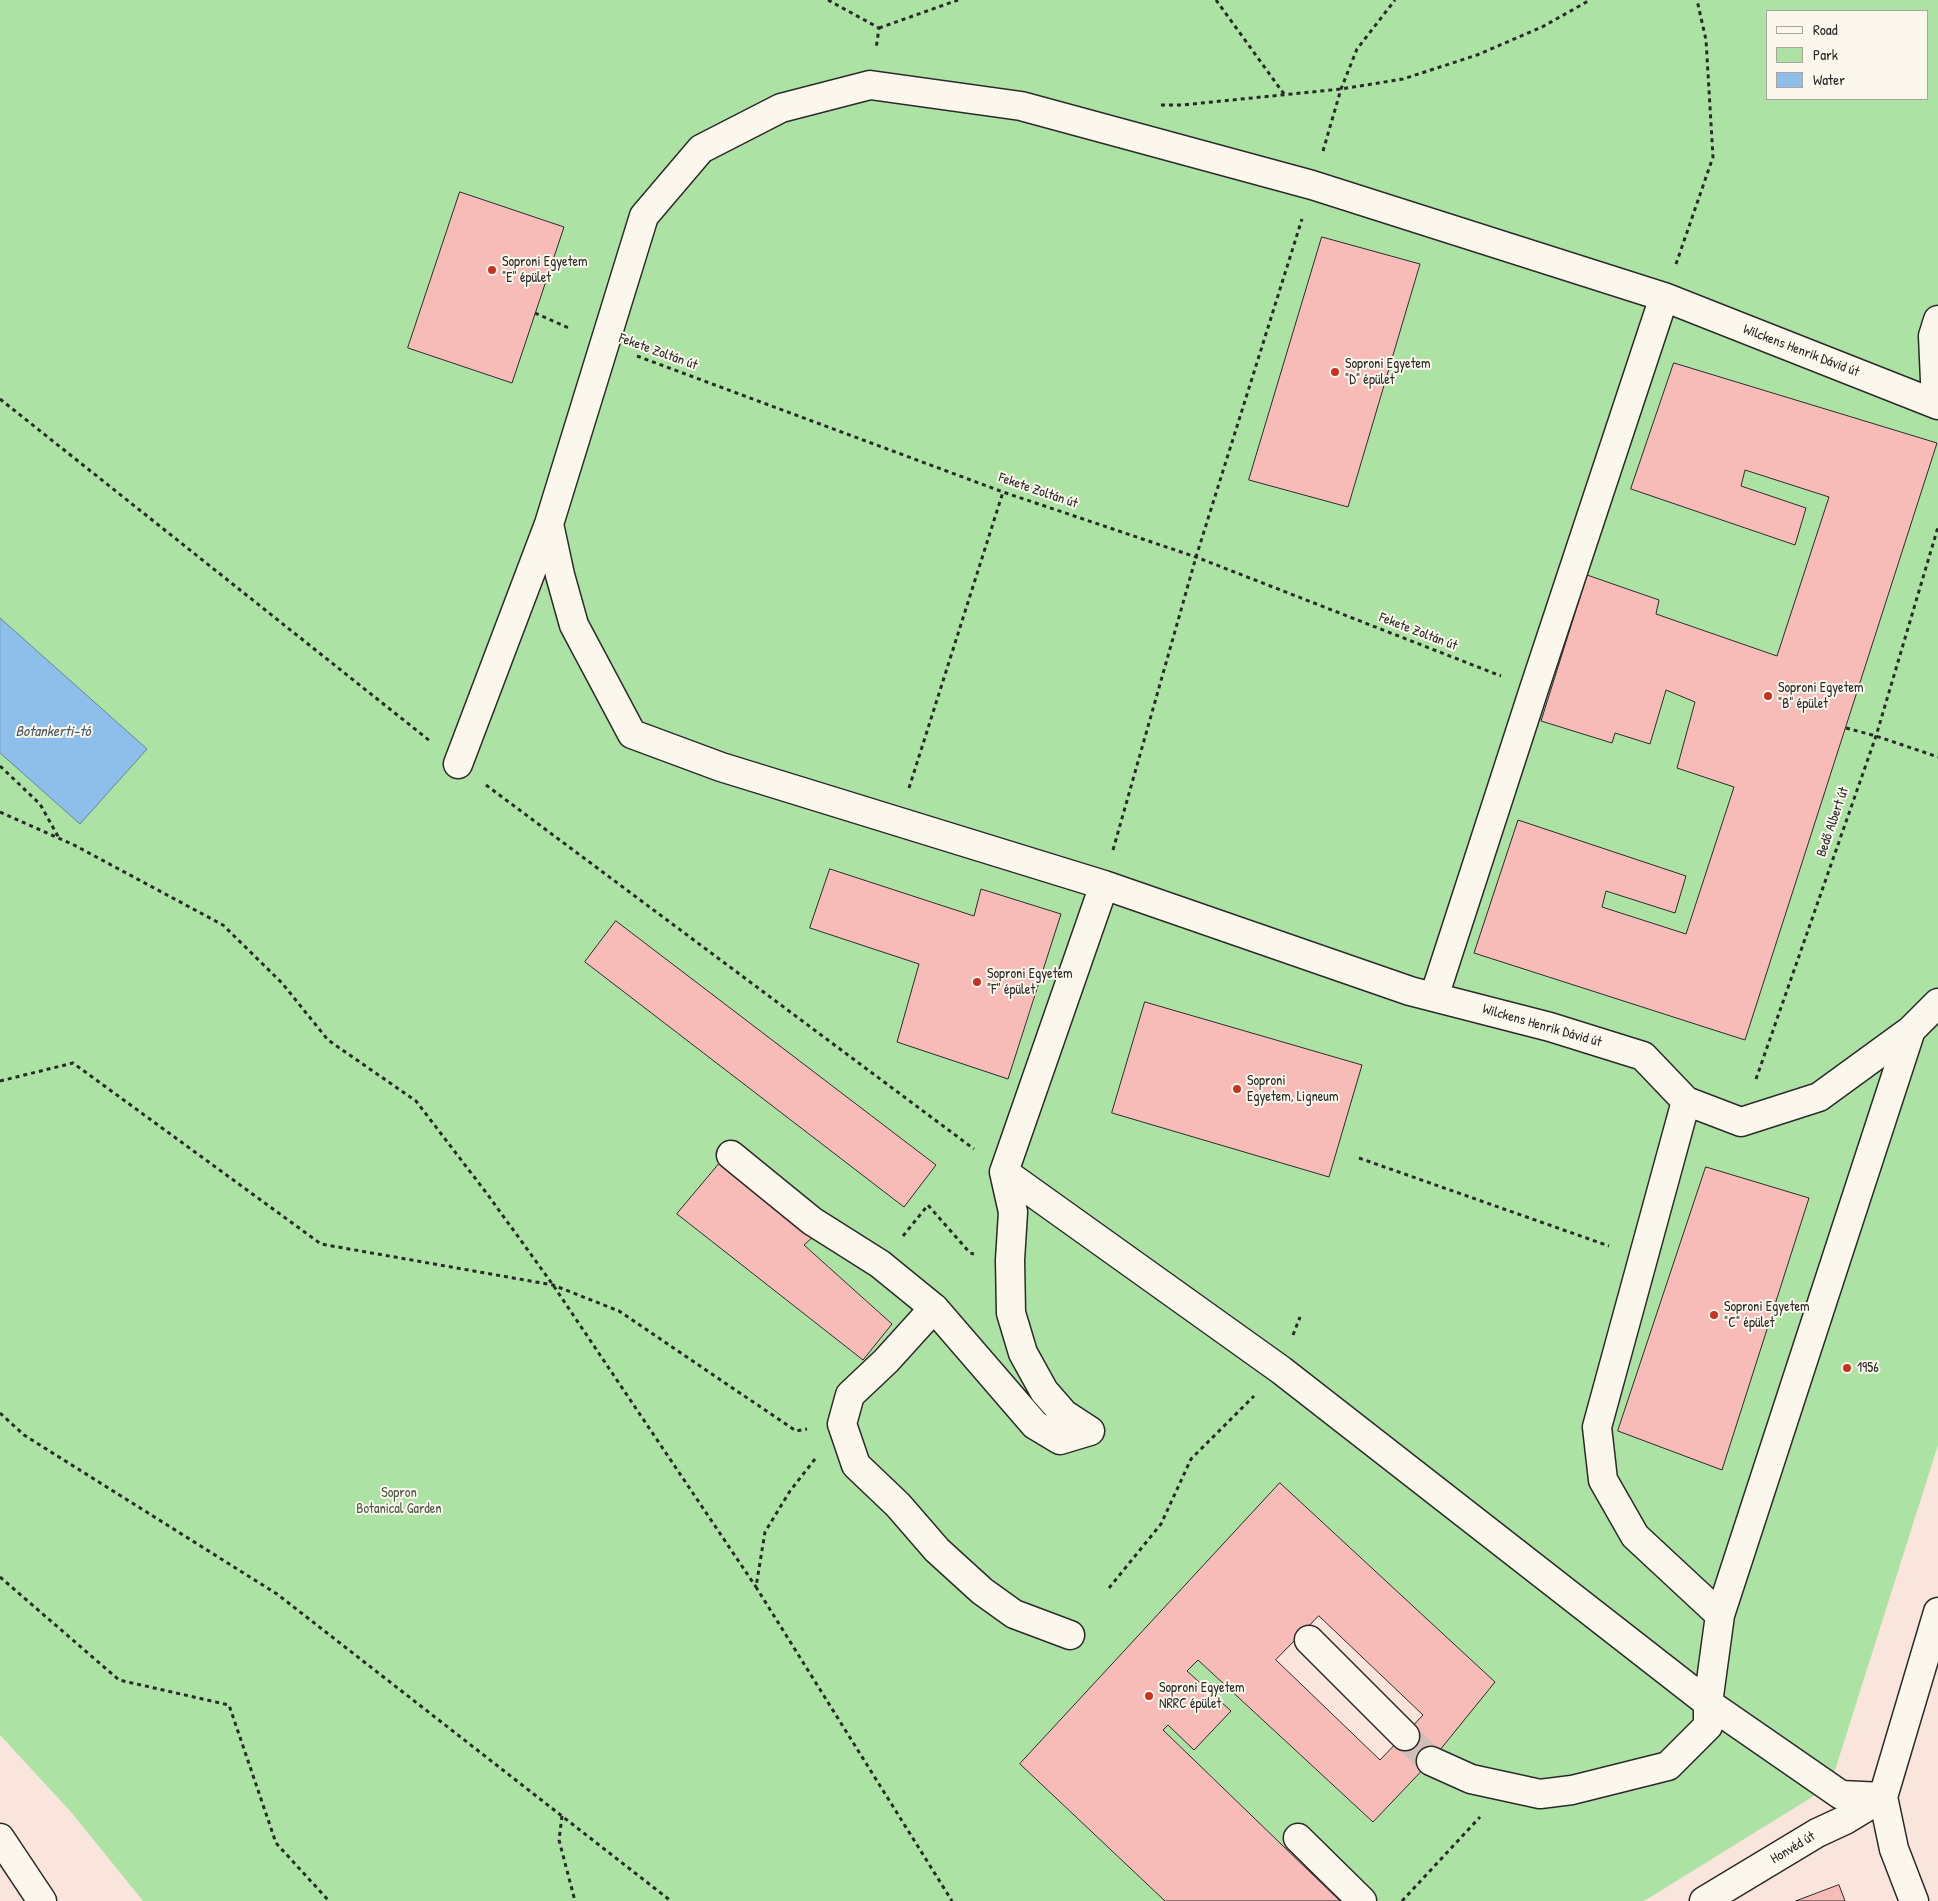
<!DOCTYPE html>
<html>
<head>
<meta charset="utf-8">
<style>
  body { margin:0 }
  #map { position:relative; width:1938px; height:1901px; overflow:hidden; background:#fae5dc; font-family:"Patrick Hand",sans-serif }
  canvas { display:block }
  .legend { position:absolute; left:1766px; top:10px; width:162px; height:90px; box-sizing:border-box; background:#fbf7ec; border:1px solid #a8a59f; margin:0; padding:6px 9px; list-style:none; font-size:15px; color:#2b2b2b }
  .legend li { display:flex; align-items:center; gap:10px; height:25px }
  .legend b { width:25px; border:1px solid #a8a59f }
</style>
</head>
<body>
<div id="map">
<canvas width="1938" height="1901"></canvas>
<ul class="legend">
<li><b style="height:6px;background:#fbf7ec"></b>Road</li>
<li><b style="height:14px;background:#ade2a5"></b>Park</li>
<li><b style="height:14px;background:#8ebfea"></b>Water</li>
</ul>
</div>
<script>
const ctx = document.querySelector('canvas').getContext('2d');
ctx.lineJoin = 'round';
function paint(path, color) { ctx.fillStyle = color; ctx.fill(path, 'evenodd'); }
function stroke(path, color, width, dash) { ctx.strokeStyle = color; ctx.lineWidth = width; ctx.lineCap = dash ? 'butt' : 'round'; ctx.setLineDash(dash || []); ctx.stroke(path); }
function label(font, color, halo, rows, align = 'center') {
  ctx.font = font + ' "Patrick Hand",sans-serif'; ctx.lineWidth = 4; ctx.setLineDash([]); ctx.textBaseline = 'middle'; ctx.strokeStyle = halo; ctx.fillStyle = color; for (const [text, x, y, turn = 0] of rows) {
    ctx.save(); ctx.translate(x, y); ctx.rotate((+turn || 0) * Math.PI / 180); ctx.textAlign = isNaN(turn) ? turn : align; if (halo) ctx.strokeText(text, 0, 0); ctx.fillText(text, 0, 0); ctx.restore();
  }
}
paint(new Path2D(`
  M0 0H1938V1445L1830 1786 1644 1901H1340L1163 1730 1168 1725 1230 1711 1187 1671 1198 1660 1373 1822 1431 1761 1494 1682 1280 1484 1020 1764 1165 1901H143L71 1812 0 1735ZM1767 11H1927V99H1767ZM460 192 564 227 512 383 408 348ZM1322 237 1420 265 1348 507 1249 480ZM1674 363 1937 443 1745 1040 1474 953 1519 820 1606 891 1602 907 1686 934 1734 787 1677 768 1695 702 1666 690 1650 744 1615 733 1612 743 1541 721 1587 575 1659 600 1656 614 1777 656 1829 497 1745 470 1741 486 1806 508 1794 545 1631 489ZM830 869 974 916 981 889 1060 914 1034 1001 1008 1079 897 1042 919 964 810 928ZM616 922 936 1165 904 1207 585 962ZM1145 1002 1362 1065 1329 1177 1112 1113ZM1706 1167 1809 1198 1721 1469 1618 1431ZM677 1214 814 1236 804 1245 892 1324 863 1360Z`), '#ade2a5');
const water = new Path2D(`
  M0 618 147 749 80 824 0 753Z`);
paint(water, '#8ebfea');
stroke(water, '#66849e', 1);
const building = new Path2D(`
  M460 192 564 227 512 383 408 348Z
  M1322 237 1420 264 1348 507 1249 480Z
  M1674 363 1937 443 1745 1040 1474 953 1518 820 1686 876 1675 913 1606 891 1602 907 1686 934 1734 787 1677 768 1695 702 1666 690 1650 744 1615 733 1612 743 1541 721 1587 575 1659 600 1656 614 1777 656 1829 497 1745 470 1741 486 1806 508 1795 545 1631 489Z
  M830 869 974 916 981 889 1061 914 1008 1079 897 1042 919 964 810 928Z
  M616 921 936 1165 904 1207 585 962Z
  M1145 1002 1362 1065 1329 1177 1112 1113Z
  M724 1158 814 1236 804 1245 892 1324 863 1360 677 1214Z
  M1706 1167 1809 1198 1722 1470 1618 1431Z
  M1280 1483 1495 1682 1431 1761 1373 1822 1198 1660 1187 1671 1231 1711 1194 1750 1168 1725 1163 1730 1340 1901H1165L1020 1764ZM1319 1616 1423 1715 1380 1760 1276 1660Z
  M1839 1885 1845 1901H1796Z`);
paint(building, '#f8bcb8');
stroke(building, '#2b2b2b', 1);
stroke(new Path2D(`
  M1405 1736 1431 1761`), '#d1c0b9', 28, [28, 14]);
const minor = new Path2D(`
  M1936 403 1933 336 1938 320
  M1938 405 1664 297 1312 185 1021 106 870 85 781 108 701 149 644 216 549 524 560 575 574 625 632 734 721 767 1104 885 1410 991 1550 1027 1643 1056 1686 1101 1741 1122 1819 1097 1911 1030 1938 1003
  M458 764 549 524
  M1434 997 1534 689 1664 297
  M1686 1101 1597 1427 1603 1480 1635 1536 1720 1615
  M731 1155 812 1221 880 1264 934 1308
  M1004 1172 1281 1370 1708 1703 1841 1795 1883 1797
  M1070 1635 1014 1614 982 1591 937 1550 898 1505 856 1465 842 1424 850 1395 886 1361 934 1308 1035 1425 1060 1440 1090 1431 1064 1414 1044 1391 1023 1353 1011 1313 1010 1260 1013 1212 1004 1172 1104 885
  M1309 1640 1405 1736
  M1431 1761 1471 1779 1540 1794 1572 1790 1668 1766 1708 1726V1703L1720 1615 1911 1030
  M0 1838 42 1901
  M1298 1838 1362 1901
  M1704 1901 1817 1833 1845 1820 1883 1797
  M1914 1901 1894 1849 1883 1797 1938 1612`);
stroke(minor, '#2b2b2b', 31);
stroke(new Path2D(`
  M828 0 879 28 876 49
  M1216 0 1284 94
  M879 28 958 0
  M1161 105H1182L1341 89 1403 79 1477 55 1542 27 1590 0
  M1323 151 1341 89 1357 49 1395 0
  M1676 264 1713 157 1706 40 1697 0
  M535 313 571 329
  M637 356 1003 492 1196 557 1501 676
  M0 399 430 741
  M1846 728 1876 736 1938 757
  M0 766 40 804 59 838
  M486 785 974 1149
  M909 788 1003 492
  M0 812 74 845 223 925 282 983 328 1040 416 1101 488 1195 553 1285 756 1587
  M1113 850 1196 557 1302 219
  M1756 1079 1876 736 1938 527
  M0 1081 73 1063 321 1244 553 1285 619 1311 796 1431 807 1429
  M1359 1158 1609 1246
  M903 1236 928 1205 970 1253 974 1254
  M1293 1335 1300 1317
  M0 1413 24 1435 277 1594 671 1901
  M815 1459 790 1491 765 1532 756 1587 952 1901
  M0 1577 119 1680 229 1705 276 1843 329 1901
  M1109 1588 1161 1524 1191 1459 1254 1396
  M562 1816 559 1840 575 1901
  M1402 1901 1480 1817`), '#2b2b2b', 3, [4, 4]);
stroke(minor, '#fbf7ec', 28);
for (const [x, y, r, color] of [
  [492,270,5,"#c8321e"],
  [1335,372,5,"#c8321e"],
  [1768,696,5,"#c8321e"],
  [977,982,5,"#c8321e"],
  [1237,1089,5,"#c8321e"],
  [1714,1315,5,"#c8321e"],
  [1847,1368,5,"#c8321e"],
  [1149,1696,5,"#c8321e"]
]) { const dot = new Path2D(); dot.arc(x, y, r, 0, 2 * Math.PI); ctx.fillStyle = color; ctx.fill(dot); stroke(dot, '#fbf7ec', 2); }
label('14px', '#2b2b2b', '#fbf7ec', [
  ["Soproni Egyetem",502,262],
  ["\"E\" épület",502,278],
  ["Soproni Egyetem",1345,364],
  ["\"D\" épület",1345,380],
  ["Soproni Egyetem",1778,688],
  ["\"B\" épület",1778,704],
  ["Soproni Egyetem",987,974],
  ["\"F\" épület",987,990],
  ["Soproni",1247,1081],
  ["Egyetem, Ligneum",1247,1097],
  ["Soproni Egyetem",1724,1307],
  ["\"C\" épület",1724,1323],
  ["1956",1857,1368],
  ["Soproni Egyetem",1159,1688],
  ["NRRC épület",1159,1704]
], 'left');
label('14px', '#2b2b2b', '#fbf7ec', [
  ["Wilckens Henrik Dávid út",1801,351,21],
  ["Fekete Zoltán út",658,352,20],
  ["Fekete Zoltán út",1038,491,19],
  ["Fekete Zoltán út",1418,632,21],
  ["Bedő Albert út",1833,822,-71],
  ["Wilckens Henrik Dávid út",1542,1026,16],
  ["Honvéd út",1793,1848,-31]
]);
label('14px', '#4c594a', '#fbf7ec', [
  ["Sopron",399,1493],
  ["Botanical Garden",399,1509]
]);
label('italic 15px', '#495764', '#fbf7ec', [
  ["Botankerti-tó",53,732]
]);
</script>
</body>
</html>
